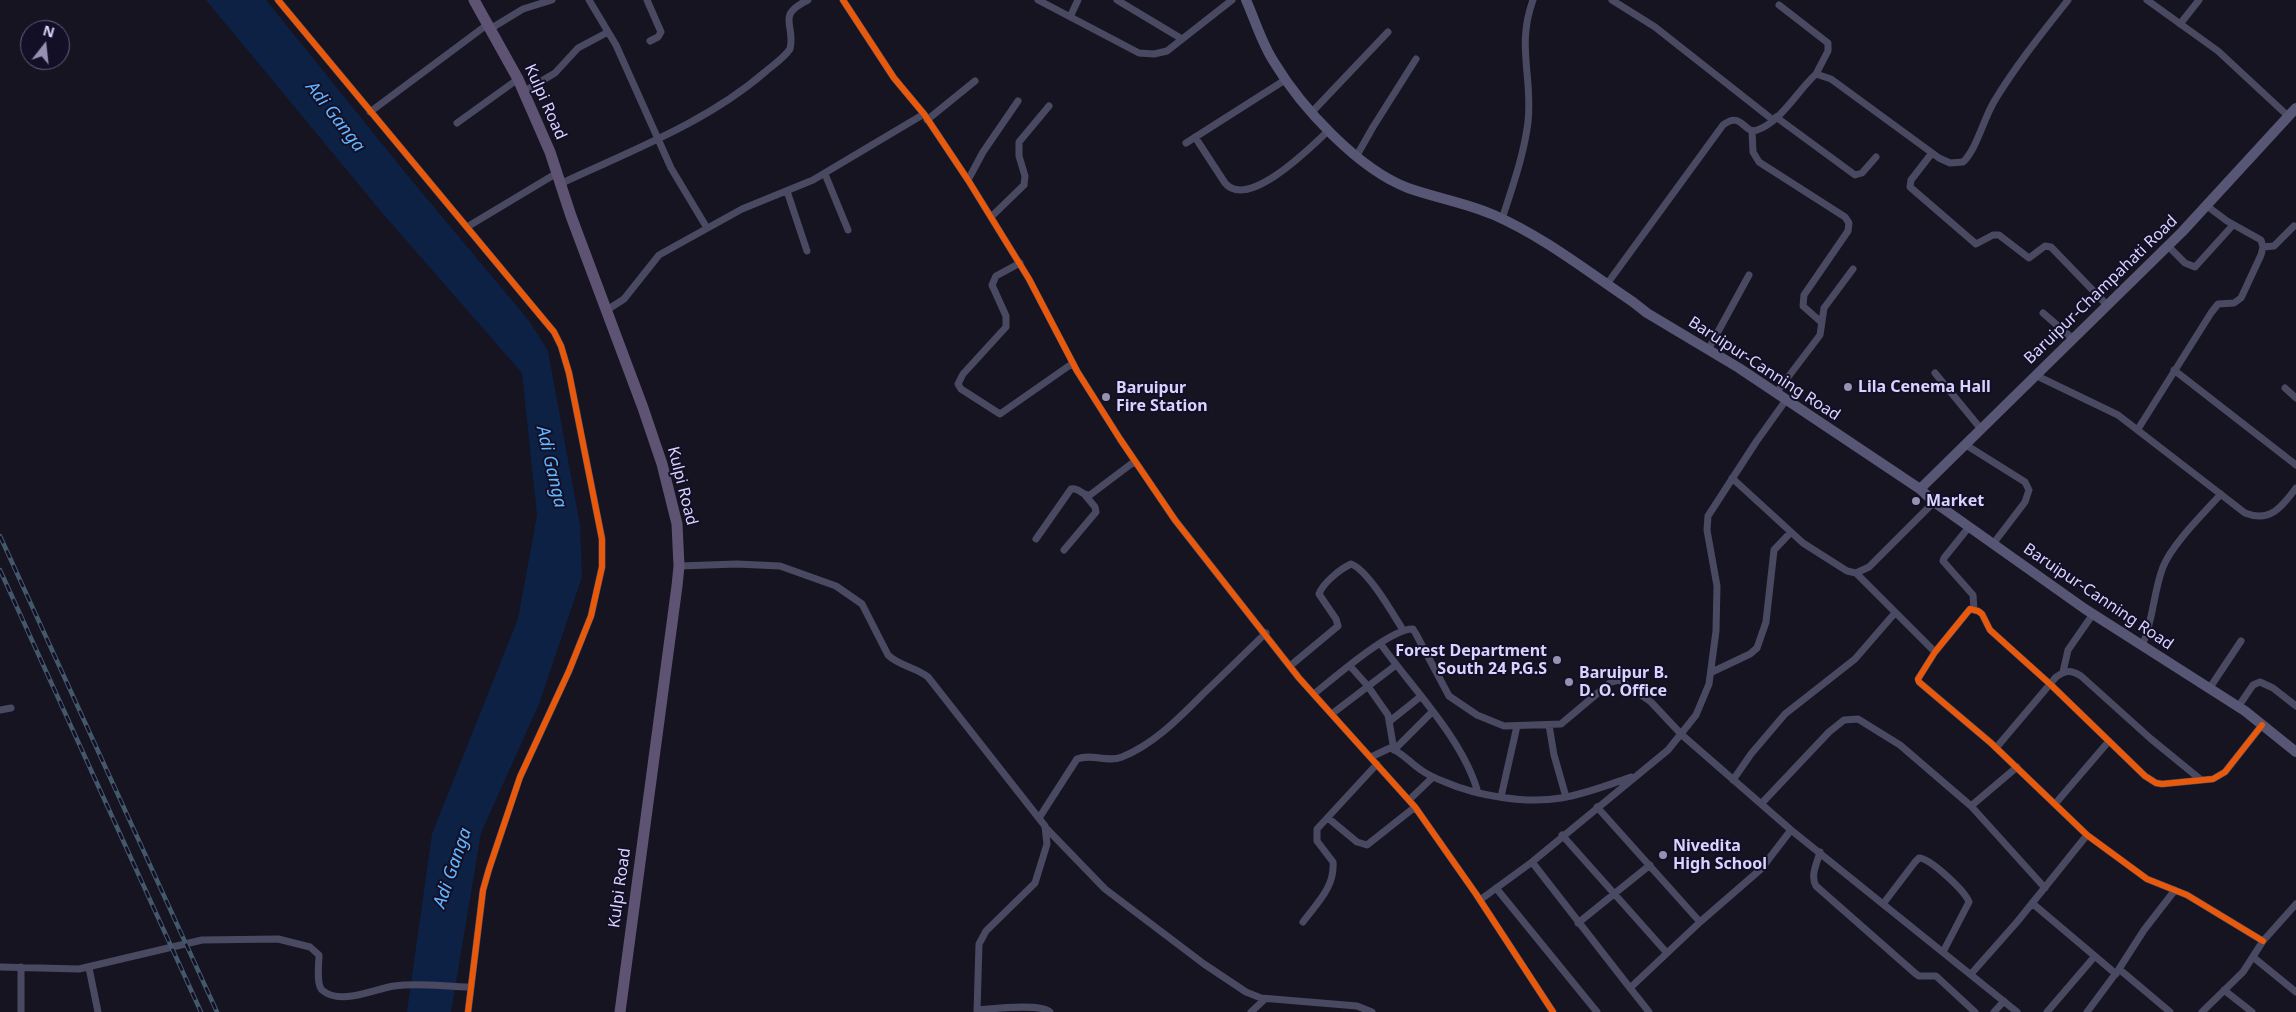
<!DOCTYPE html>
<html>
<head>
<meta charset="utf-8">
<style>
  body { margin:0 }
  #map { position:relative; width:2296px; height:1012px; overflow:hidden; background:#161421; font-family:"Noto Sans",sans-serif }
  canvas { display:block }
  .north { position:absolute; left:20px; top:20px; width:50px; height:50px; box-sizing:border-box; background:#130f26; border:1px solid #625e7d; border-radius:50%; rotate:16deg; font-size:14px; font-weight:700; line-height:20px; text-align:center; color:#d9d4ff }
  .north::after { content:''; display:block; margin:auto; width:18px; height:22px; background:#9591b1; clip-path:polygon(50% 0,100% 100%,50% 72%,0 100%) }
</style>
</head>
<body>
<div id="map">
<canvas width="2296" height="1012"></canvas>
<div class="north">N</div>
</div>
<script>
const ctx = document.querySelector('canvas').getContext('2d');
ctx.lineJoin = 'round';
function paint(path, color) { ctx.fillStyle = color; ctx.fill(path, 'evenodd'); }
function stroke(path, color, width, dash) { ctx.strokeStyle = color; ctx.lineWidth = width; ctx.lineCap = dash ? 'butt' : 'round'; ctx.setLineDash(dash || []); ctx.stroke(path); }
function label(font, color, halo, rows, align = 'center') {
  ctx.font = font + ' "Noto Sans",sans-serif'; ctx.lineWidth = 4; ctx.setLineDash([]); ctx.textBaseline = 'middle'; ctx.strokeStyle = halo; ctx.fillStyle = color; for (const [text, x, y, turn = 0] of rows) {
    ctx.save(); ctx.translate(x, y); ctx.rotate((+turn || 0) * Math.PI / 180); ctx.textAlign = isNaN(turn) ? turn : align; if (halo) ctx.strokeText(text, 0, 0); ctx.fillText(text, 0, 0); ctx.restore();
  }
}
paint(new Path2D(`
  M206 0H266L408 176 530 322 548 351 580 525 582 577 539 704 481 833 451 1012H407L432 834 518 619 537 515 522 373 384 215Z`), '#0d2144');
stroke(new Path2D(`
  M278 0 554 332 561 346 569 373 602 539V567L591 616 569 671 520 777 489 869 483 890 468 1012
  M589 0 616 45 671 168 707 228
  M647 0 661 32 658 37 650 41
  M843 0 894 78 924 114 968 180 1029 279 1077 371 1120 439 1175 520 1299 678 1415 807 1476 894 1553 1012
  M1038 0 1139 53 1154 54 1167 51 1232 0
  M1117 0 1182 39
  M1612 0 1655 27 1773 120
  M2147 0 2218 51 2288 116
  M1779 5 1828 43V51L1816 74
  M1070 17 1078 0
  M2180 24 2199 0
  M490 29 523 9 552 0
  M523 92 555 73 578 48 608 32
  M370 112 488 24
  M1312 112 1388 32
  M1776 117 1855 175 1862 173 1876 157
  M927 120 975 81
  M457 123 518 79
  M1752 131 1753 152 1759 162 1845 217 1849 223 1848 231 1804 295 1803 306 1821 322
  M1195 137 1225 183C1248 211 1312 146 1329 130
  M1186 143 1285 80
  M1932 153 1911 180 1910 187 1976 244 1993 235H1999L2029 258 2045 246 2051 247 2107 305
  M1356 157 1373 127 1416 59
  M825 174 848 230
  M968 180 983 152 1018 101
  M560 184C630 151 706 123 765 72 773 65 784 58 790 49 796 24 775 16 808 0
  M787 191 807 251
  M991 217 1024 185 1025 176 1019 156V142L1049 106
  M1502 219C1512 188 1524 155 1528 122 1533 77 1516 46 1533 0
  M467 227 557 173
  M2168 246 2185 263 2195 267 2233 225
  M2263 247 2274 246 2294 226
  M1020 263 996 276 992 285 1006 316V327L963 374 958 384 961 389 1000 414 1073 363
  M1607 284 1723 125C1742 110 1744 135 1757 130 1780 123 1798 90 1816 74L1831 79 1939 158 1950 163 1963 162C1977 149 1984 117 1995 100 2017 64 2042 33 2068 0
  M607 310 624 299 659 255 742 209 813 180 924 114
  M2043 313 2072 338
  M1708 350 1749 275
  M2174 370 2296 465
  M1935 373 1981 429
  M2035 375 2118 415 2245 513C2270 523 2282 507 2296 488
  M2285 388 2296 398
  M1776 393 1820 335 1824 308 1853 269
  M2138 429 2211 313 2218 304 2234 303 2241 298 2261 255 2263 247 2261 240 2227 221 2207 206
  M1966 445 2025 482 2029 490 2025 502 1993 544
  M1732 478 1803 543 1847 571 1856 573 1869 567 1934 502
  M1969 527 1944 558 1943 561 1973 595 1974 609
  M1036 539 1071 489C1079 487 1082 496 1090 495L1135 461
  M1064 550 1096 512 1095 507 1085 495
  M679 566 737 564 780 566 836 586 862 604 888 655C899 666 916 667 928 677L1045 826 1047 844 1035 883 986 931 979 944 977 1012
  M1856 573 1935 652
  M1380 643C1412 688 1464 740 1478 793
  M2142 646C2154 618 2153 593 2163 567 2172 544 2204 513 2221 494
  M1290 666 1338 626 1336 619 1319 594C1323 583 1340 569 1351 564 1368 570 1393 614 1403 630
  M1350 666 1367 685 1388 715 1394 750
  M1712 672 1750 654 1757 648 1766 622 1774 550 1791 532
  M2063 672 2068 650 2093 614
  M2209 689 2241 641
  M1315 693C1334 678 1391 628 1413 629L1416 634 1449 696 1477 715 1504 726 1561 724 1611 682 1619 680 1624 683 1651 702 1682 735 1791 830 2017 1012
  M2238 707 2253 685 2260 682 2273 688 2296 706
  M0 710 11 708
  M1333 713 1396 665
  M1390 721 1420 697
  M1549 725 1554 755 1566 797
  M2262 725 2225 772 2213 779 2162 784 2156 783 2145 776 2050 684 1990 630 1982 614 1978 611 1970 609 1935 652 1918 679 1919 682 1991 743 2087 835 2147 879 2187 895 2263 941
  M1996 748 2056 677C2066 670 2071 670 2081 676L2151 739 2200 779
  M1394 750 1432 712
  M1371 757 1390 748C1402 752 1410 763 1421 770 1428 775 1437 779 1445 782 1477 796 1527 804 1561 798 1585 794 1608 785 1631 777
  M1733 780 1751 754 1785 714 1855 659 1894 614
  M1501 797 1517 726
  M1409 800 1433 777
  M1761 804 1829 732 1844 720 1858 719 1900 745 1971 806 2045 888
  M2055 804 2109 741
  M1971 806 2017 767
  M1597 807 1700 922
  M1039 818 1077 759C1092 753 1107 763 1122 757 1154 744 1179 718 1203 694 1224 674 1245 653 1266 633
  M1328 818 1357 842 1367 845 1415 807
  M1045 827 1105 889 1204 964 1246 992 1261 998 1357 1006 1372 1012
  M1562 835 1667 953
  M1820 852C1817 863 1810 876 1816 886L1916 974 1919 976H1936L1975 1012
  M1532 862 1630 988 1700 922 1761 869 1791 830
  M1496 888 1597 1012
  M1480 900 1532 862 1668 750 1696 715 1709 684 1716 631 1717 586 1707 530 1708 516 1756 442 1786 400
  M2032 903 2116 974
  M1883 904 1915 862 1919 858C1930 858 1965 891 1969 902L1943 952
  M1303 922C1317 903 1335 887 1333 862L1317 841V829L1377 764
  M1578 923 1650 865
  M2253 957 2296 992
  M0 967 79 969 202 940 278 939 310 947 319 955C319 964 316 984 322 990 340 1006 374 989 394 986 419 982 446 987 471 987
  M21 967V1012
  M89 968 98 1012
  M2119 969 2170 1012
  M1971 974 2017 922 2087 835
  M1630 988 1649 1012
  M2224 990 2252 1012
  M977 1010C992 1009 1040 1003 1050 1012
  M1251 1012 1265 999
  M1994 1012 2004 1001
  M2047 1012 2095 956
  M2087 1012 2119 969 2144 930 2175 890
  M2202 1012 2243 972 2263 941 2296 904`), '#4a4962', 7);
stroke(new Path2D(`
  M1246 0C1255 20 1262 44 1274 62 1301 107 1358 169 1408 188 1436 198 1467 203 1494 215 1544 237 1588 272 1633 302L1647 313 1739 368 1920 489 1934 502 2085 609 2245 711 2296 752
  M1920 489 2182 232 2296 108`), '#575674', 10);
stroke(new Path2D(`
  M474 0 518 79 550 152 571 216 643 408 662 464 677 524 679 566 677 586 620 1012`), '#5e5373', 11);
const rail = new Path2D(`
  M0 536 217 1012
  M0 570 201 1012`);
stroke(rail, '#43596b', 4.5);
stroke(rail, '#130f26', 2.5, [8]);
stroke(new Path2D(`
  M278 0 554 332 561 346 569 373 602 539V567L591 616 569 671 520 777 489 869 483 890 468 1012
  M843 0 894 78 924 114 968 180 1029 279 1077 371 1120 439 1175 520 1299 678 1415 807 1476 894 1553 1012
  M2262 725 2225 772 2213 779 2162 784 2156 783 2145 776 2050 684 1990 630 1982 614 1978 611 1970 609 1935 652 1918 679 1919 682 1991 743 2087 835 2147 879 2187 895 2263 941`), '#e8590c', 6);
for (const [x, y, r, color] of [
  [1848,387,5,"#9591b1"],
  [1106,397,5,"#9591b1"],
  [1916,501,5,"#9591b1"],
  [1557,660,5,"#9591b1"],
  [1569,682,5,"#9591b1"],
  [1663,855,5,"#9591b1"]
]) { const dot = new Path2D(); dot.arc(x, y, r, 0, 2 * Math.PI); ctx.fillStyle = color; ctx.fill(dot); stroke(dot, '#130f26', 2); }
label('16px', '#d9d4ff', '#130f26', [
  ["Kulpi Road",545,102,66],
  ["Baruipur-Champahati Road",2101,290,-44],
  ["Baruipur-Canning Road",1764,369,33],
  ["Kulpi Road",682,486,76],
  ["Baruipur-Canning Road",2098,597,34],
  ["Kulpi Road",620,888,-82]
]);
label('bold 16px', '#d9d4ff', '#130f26', [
  ["Lila Cenema Hall",1858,387],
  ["Baruipur",1116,388],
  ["Fire Station",1116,406],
  ["Market",1926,501],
  ["Forest Department",1547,651,"right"],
  ["South 24 P.G.S",1547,669,"right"],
  ["Baruipur B.",1579,673],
  ["D. O. Office",1579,691],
  ["Nivedita",1673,846],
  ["High School",1673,864]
], 'left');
label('italic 18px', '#62b6ff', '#130f26', [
  ["Adi Ganga",335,117,52],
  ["Adi Ganga",551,467,77],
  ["Adi Ganga",453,868,-71]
]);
</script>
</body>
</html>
